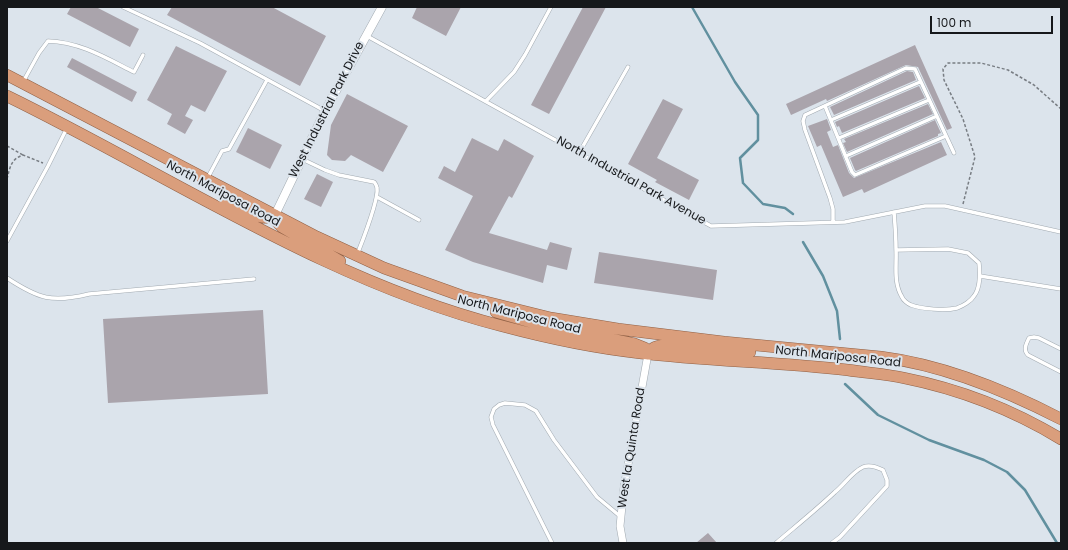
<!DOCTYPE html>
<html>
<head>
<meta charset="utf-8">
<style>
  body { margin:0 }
  #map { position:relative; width:1068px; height:550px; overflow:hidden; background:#dce4ec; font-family:Poppins,sans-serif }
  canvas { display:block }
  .frame { position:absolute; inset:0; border:8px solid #16181b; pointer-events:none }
  .scale { position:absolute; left:930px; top:16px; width:123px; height:18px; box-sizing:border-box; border:2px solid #16181b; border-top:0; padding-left:5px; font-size:12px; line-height:14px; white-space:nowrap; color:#16181b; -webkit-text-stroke:3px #dce4ec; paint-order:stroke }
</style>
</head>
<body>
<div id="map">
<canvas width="1068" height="550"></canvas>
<div class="frame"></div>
<div class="scale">100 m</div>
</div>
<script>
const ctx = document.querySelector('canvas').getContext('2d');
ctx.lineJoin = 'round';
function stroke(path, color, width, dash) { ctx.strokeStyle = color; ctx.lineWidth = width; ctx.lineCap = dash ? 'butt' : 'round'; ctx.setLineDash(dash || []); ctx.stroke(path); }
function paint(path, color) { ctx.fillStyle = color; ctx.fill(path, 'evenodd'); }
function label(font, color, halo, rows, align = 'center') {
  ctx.font = font + ' Poppins,sans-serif'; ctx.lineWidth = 4; ctx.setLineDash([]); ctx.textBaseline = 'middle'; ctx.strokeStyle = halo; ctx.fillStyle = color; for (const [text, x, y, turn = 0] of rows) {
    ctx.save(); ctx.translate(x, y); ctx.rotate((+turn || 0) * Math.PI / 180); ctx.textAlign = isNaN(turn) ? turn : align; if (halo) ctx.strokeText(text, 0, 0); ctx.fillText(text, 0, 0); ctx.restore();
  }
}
stroke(new Path2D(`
  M692 7 735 82 758 115V140L740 158 743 183 763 204 785 208 793 214
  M803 242 823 276 837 311 840 339
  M845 384 878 415 929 440 984 460 1007 472 1025 490 1057 543`), '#61909f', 2.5);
paint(new Path2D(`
  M71 7H96L139 29 130 47 67 14Z
  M172 7H272L326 36 300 86 167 15Z
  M417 7H461L446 36 412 18Z
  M583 7H606L549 114 531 105Z
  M915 45 952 128 947 130 918 67 906 65 827 101 826 99 791 115 786 104Z
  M176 46 227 71 205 112 191 105 185 116 193 120 185 134 167 124 172 114 147 100Z
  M72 58 137 92 132 102 67 67Z
  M907 71 913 72 916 80 834 115 830 107Z
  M919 86 925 98 842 133 839 126 837 127 835 122Z
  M347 94 408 126 383 172 351 155 345 161 332 160 327 155 331 125Z
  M663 99 683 109 657 158 699 180 689 200 655 182 657 180 628 164Z
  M928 104 933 114 847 152 843 143 846 142 844 139Z
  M827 119 831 130 827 132 833 147 838 145 849 173 854 178 941 142 947 155 864 193 862 189 843 197 821 145 817 147 808 126Z
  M935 120 941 133 938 134V136L856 171 855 170 850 158Z
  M248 128 282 145 270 169 236 152Z
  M472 138 498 151 504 139 534 156 512 198 509 196 489 233 547 250 550 242 572 248 567 270 547 265 543 283 473 262 445 250 473 196 438 178 444 166 455 172Z
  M317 174 333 182 321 207 304 199Z
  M599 252 717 270 713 300 594 283Z
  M263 310 268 394 108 403 103 319Z
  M708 533 717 543H696Z`), '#aaa4ac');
const service = new Path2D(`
  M123 7 200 43 325 111
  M367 36 711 226 845 222 925 206H945L1061 232
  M23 82 39 53 48 41C80 42 106 58 134 72L143 55
  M486 101 514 72 525 55 551 7
  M825 106 852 172 855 175 946 136
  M831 120 920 82
  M839 138 929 100
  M579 153 628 67
  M846 156 937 116
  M302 159 325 170 339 175 374 182C375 182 377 187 377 188 379 200 362 242 357 255
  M207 179 222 151 229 149 267 80
  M377 197 419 220
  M894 212C895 224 896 237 896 249 897 265 893 282 902 297 903 300 908 304 911 305 922 309 945 311 957 308 963 306 971 301 974 296 981 287 980 273 979 263L968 253 948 249 896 250
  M833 222V209L830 198 805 130 803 121 805 115 906 68 915 69 954 153
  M7 241 48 166 67 128
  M980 276 1061 289
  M7 278C39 299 52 303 89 294L254 279
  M1061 349 1039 338 1034 337 1029 338C1026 344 1023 350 1028 355L1061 372
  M552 543 493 425 491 417 494 409 499 405 505 403 525 405 536 411 554 440 597 497 621 517
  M776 543C796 526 816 510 835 492 844 485 852 472 863 467 870 464 877 467 883 470L887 480V486L840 537 832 543`);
const minor = new Path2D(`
  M623 543 620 526 624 487 648 354`);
const tertiary = new Path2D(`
  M275 215 325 111 382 7`);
const trunk = new Path2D(`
  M7 75 317 237 384 268 462 296 551 318 618 329 724 342 881 357C944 365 1005 390 1061 419
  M7 96C169 175 326 281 502 326 547 338 594 348 640 353 709 361 779 362 848 370 867 373 886 374 904 378 959 389 1013 410 1061 439
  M225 203C236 207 265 224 275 215L276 221 282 227 340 261
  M496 312 541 325 635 344 645 348 648 354
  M648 354C652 347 657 346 665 345L750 352`);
stroke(service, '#a2aab1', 4.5);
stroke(minor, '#a2aab1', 8);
stroke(tertiary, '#a2aab1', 9);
stroke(trunk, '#906045', 12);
stroke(new Path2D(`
  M7 146 23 155
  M7 179C10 167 11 159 23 155L43 163
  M963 204 975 157 963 119 944 80 943 69 948 63H981L1008 70 1034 85 1061 109`), '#787d83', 1.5, [3, 2]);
stroke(service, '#fff', 3.5);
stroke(minor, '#fff', 7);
stroke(tertiary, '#fff', 8);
stroke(trunk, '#da9e7c', 11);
label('12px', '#16181b', '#dce4ec', [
  ["West Industrial Park Drive",327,110,-63],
  ["North Industrial Park Avenue",631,181,29],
  ["North Mariposa Road",223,194,28],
  ["North Mariposa Road",519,315,14],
  ["North Mariposa Road",838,357,6],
  ["West la Quinta Road",632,448,-81]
]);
</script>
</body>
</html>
